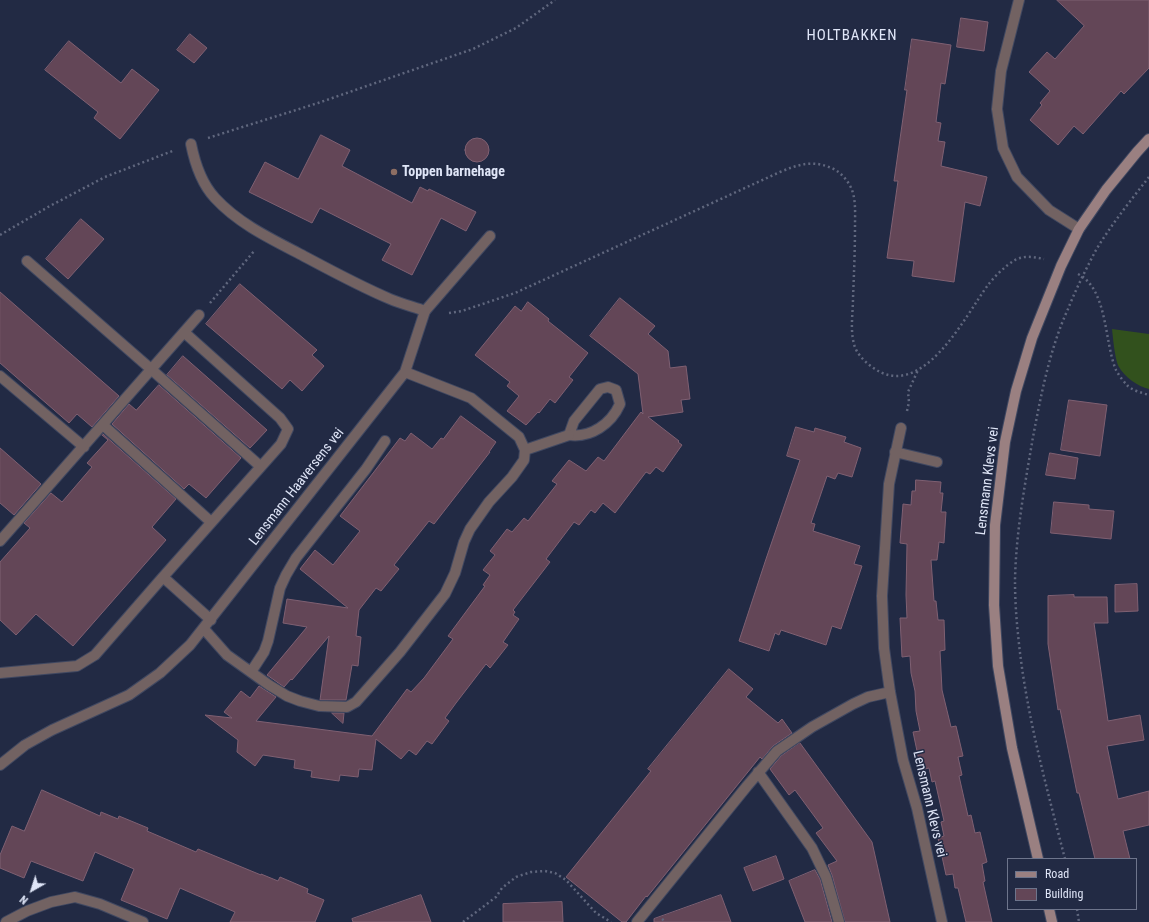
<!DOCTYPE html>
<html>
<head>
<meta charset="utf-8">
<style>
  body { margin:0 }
  #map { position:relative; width:1149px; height:922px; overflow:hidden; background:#222a44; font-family:"Roboto Condensed",sans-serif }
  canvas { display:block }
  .legend { position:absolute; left:1007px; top:858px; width:130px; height:52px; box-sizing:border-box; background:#222a44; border:1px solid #6e758c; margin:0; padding:5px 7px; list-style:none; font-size:12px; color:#dfe5f7 }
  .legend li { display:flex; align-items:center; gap:8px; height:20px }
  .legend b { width:20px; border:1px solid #6e758c }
  .north { position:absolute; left:12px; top:870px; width:40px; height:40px; -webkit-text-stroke:3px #222a44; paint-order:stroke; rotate:219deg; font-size:11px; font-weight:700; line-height:16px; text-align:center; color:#dfe5f7 }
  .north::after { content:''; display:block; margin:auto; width:14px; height:18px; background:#dfe5f7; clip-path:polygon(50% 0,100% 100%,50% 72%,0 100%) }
</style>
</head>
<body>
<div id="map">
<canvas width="1149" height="922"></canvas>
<ul class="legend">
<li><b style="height:5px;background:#9a8081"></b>Road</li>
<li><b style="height:11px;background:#634657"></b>Building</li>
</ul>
<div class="north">N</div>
</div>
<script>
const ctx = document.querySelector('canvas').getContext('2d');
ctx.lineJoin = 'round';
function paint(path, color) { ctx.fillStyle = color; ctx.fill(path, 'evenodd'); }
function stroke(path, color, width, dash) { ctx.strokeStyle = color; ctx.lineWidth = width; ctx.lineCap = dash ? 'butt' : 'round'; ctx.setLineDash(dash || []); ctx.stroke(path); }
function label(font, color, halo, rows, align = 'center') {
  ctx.font = font + ' "Roboto Condensed",sans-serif'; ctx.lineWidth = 3; ctx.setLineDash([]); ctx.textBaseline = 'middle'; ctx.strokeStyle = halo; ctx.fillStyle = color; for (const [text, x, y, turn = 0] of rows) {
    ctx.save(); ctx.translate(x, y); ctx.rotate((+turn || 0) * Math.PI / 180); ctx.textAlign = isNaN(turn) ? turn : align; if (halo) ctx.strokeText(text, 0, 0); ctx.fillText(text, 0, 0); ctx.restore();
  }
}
paint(new Path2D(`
  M1112 329 1149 334V389C1138 387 1124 376 1119 367 1115 360 1113 338 1112 329Z`), '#32511d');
const building = new Path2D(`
  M1057 0H1149V68L1124 94 1121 91 1083 134 1074 126 1058 145 1030 120 1042 105 1040 103 1050 91 1029 72 1047 52 1055 59 1084 26Z
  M961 18 988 22 984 51 957 47Z
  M190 34 207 48 194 63 177 50Z
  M912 39 951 45 945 84 941 83 936 122 941 123 938 141 945 142 941 166 987 177 980 206 965 202 954 282 912 276 914 261 887 258 898 181H894L907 90H905Z
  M69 41 121 83 132 69 159 90 120 139 94 118 98 112 45 70Z
  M321 135 350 150 342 166 412 203 420 187 428 191 429 189 476 212 466 231 441 218 412 275 382 260 391 244 320 208 312 223 249 192 265 162 298 179Z
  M465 150a12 12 0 1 1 24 0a12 12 0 1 1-24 0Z
  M81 219 104 239 68 279 46 259Z
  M240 284 317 350 312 355 324 366 302 391 290 380 282 389 206 324Z
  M0 292 119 396 92 427 77 414 69 423 0 363Z
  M620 298 655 326 648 334 668 351 670 368 686 366 690 399 681 400 683 412 648 417 679 441 678 442 682 445 663 472 656 467 650 474 646 472 615 513 603 503 595 513 591 510 579 525 574 522 546 559 550 562 513 610 515 612 513 615 519 619 503 642 508 645 490 668 486 664 456 703 445 718 449 721 432 744 427 741 416 755 409 750 401 759 376 739 372 770 359 769 358 777 340 775 339 781 311 777 312 771 294 768 295 760 263 755 255 766 237 752 238 740 205 715 232 718 224 712 241 691 250 698 259 686 276 697 256 721 372 736 407 689 411 692 424 678 453 639 448 636 485 586 483 585 490 575 483 570 495 555 490 551 507 529 512 532 524 518 528 521 557 484 552 481 569 460 586 471 598 457 604 461 641 412 643 414 638 374 590 336Z
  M528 302 549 319 548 321 588 353 569 377 573 380 555 403 550 399 539 413 538 412 526 425 507 411 519 396 507 386 510 382 475 355 515 306 521 311Z
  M183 356 267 430 250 448 167 375Z
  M159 385 241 458 206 498 189 484 184 489 112 424 129 404 136 410Z
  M1069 400 1107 405 1100 456 1061 450Z
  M461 416 496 442 489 452H490L434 524 429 521 394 565 399 569 381 591 376 588 359 610 356 636 361 637 358 666 352 665 346 700H320L329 636 292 680 291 679 284 687 267 675 307 627 283 623 287 599 348 608 300 569 315 550 333 565 360 531 340 516 400 438 405 441 411 433 432 449 441 438 443 439Z
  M796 427 814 432 815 428 846 437 844 442 861 448 852 477 838 473 835 479 827 476 811 523 815 524 813 531 860 546 854 564 862 566 841 629 832 626 826 645 781 630 779 635 775 633 769 651 739 641 766 559 800 460 787 456Z
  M103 434 176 499 152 527 166 540 73 646 36 614 16 635 0 620V562L30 528 24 523 51 493 62 502 92 467 87 463 108 440 102 435Z
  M0 448 41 484 14 515 0 503Z
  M1050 453 1078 458 1075 479 1046 475Z
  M916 480 941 482 940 493H943L941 512H946L944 543 939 542 937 560H931L934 601H936L938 620H944L945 650 940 651 942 690 951 727 956 726 963 756 958 757 962 775 959 776 968 816 971 815 975 833 980 832 987 862 982 864 985 881 983 882 992 922H966L958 888H955L953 874 946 875 938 838 944 836 941 822 944 821 935 781 932 782 929 768 921 770 913 732 920 731 916 711 915 691 911 673 910 656 902 657 900 618H907L906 595 907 544 900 543 903 504 911 505 912 491H915Z
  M1054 502 1089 505V509L1114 511 1111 539 1051 533Z
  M1137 584 1138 611 1115 612V585Z
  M1074 595V597H1107L1108 623H1094L1108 721 1140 715 1144 740 1107 746 1118 799 1149 791V825L1123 831 1130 859H1095L1079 793H1077L1060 709 1058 710 1048 644V596Z
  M729 669 753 689 746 697 778 723 782 719 792 733 773 746 762 759 760 757 647 897 646 896 626 922H622L566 877 651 771 648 769Z
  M332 713H344L343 723Z
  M800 743 872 842 890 922H845L832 875 828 865 837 861 816 833 823 828 795 790 789 795 770 769 781 756Z
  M42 790 100 816 101 812 118 819 119 816 148 828 147 831 196 852 198 849 261 875V874L278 881 280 877 308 889 307 893 324 900 315 922H230L235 912 180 888 167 919 121 900 134 869 95 852 83 881 31 861 24 878 0 868V855L12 826 24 831Z
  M776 856 784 879 753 891 744 868Z
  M815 870 820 879 832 922H805L789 881Z
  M421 895 431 922H353L352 919Z
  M721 895 731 922H654V919Z
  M562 902 563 922H503V904Z`);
paint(building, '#634657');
stroke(building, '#7f6072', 1);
const lane = new Path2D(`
  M191 144C195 164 201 183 215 198 238 223 269 238 298 253 328 269 359 286 390 299 402 304 414 307 425 311L490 236
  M608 387 616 390 620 404C611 424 591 438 569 435L574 421 600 389Z
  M895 452 937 462`);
const street = new Path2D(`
  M1019 0 1001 71 997 109 1003 148 1017 177 1049 210 1079 229
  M27 261 152 370 260 466
  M0 376 84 447
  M103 425 211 522
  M901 428 889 484 882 596 884 648 890 692 903 760 917 808 942 922
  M525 450 569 435
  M0 541 199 315
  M163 577 281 444 288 429 280 418 185 333
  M204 629 227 655 269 685 287 696 300 701 319 706 347 707 356 702 400 652 445 594 455 573 464 542 470 529 489 502 512 477 524 460 525 450 519 437 471 398 405 372
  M251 672 264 652 268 641 280 588 286 575 296 558 366 469 385 441
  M0 673 77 666 95 655 163 577 211 620
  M0 765 25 745 52 730 129 695 160 673 190 645 405 372 425 311
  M758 772 812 848 826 877 839 922
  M6 922 27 911 51 902 75 897 100 904 143 922
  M637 922 747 786 777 751 812 727 853 704 868 697 890 692`);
const secondary = new Path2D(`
  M1038 859 1012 748 998 666 994 605 995 525 1005 442 1016 391 1032 338 1061 266 1079 229 1106 190 1137 152 1149 139
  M1049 909 1052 922`);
stroke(lane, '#404861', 12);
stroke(street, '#404861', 12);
stroke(secondary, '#404861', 12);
stroke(new Path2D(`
  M208 138 318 103 473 49 516 28 555 0
  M0 235 48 207 105 177 175 150
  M1078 274C1108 289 1104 342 1116 370 1118 374 1123 381 1127 385 1131 390 1142 393 1149 395
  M210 303 255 250
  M449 313 462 311 515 293 780 172C797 165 811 160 829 167 839 170 848 180 852 190 856 201 855 214 855 226 855 250 854 274 853 298 853 313 850 329 854 344 856 353 864 361 872 367 922 404 965 316 988 285 995 276 1005 266 1015 260 1024 255 1034 257 1044 259
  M907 411 909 402 908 392 918 370
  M1065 859C1046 785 1025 710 1018 634 1016 616 1015 597 1015 580 1016 532 1025 484 1033 437 1041 395 1050 348 1068 309 1076 289 1086 269 1096 250 1111 225 1131 200 1149 177
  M1077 909 1079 922
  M662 919 666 922
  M463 922 496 897 502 888 516 877 531 872 545 871 555 873 566 880 596 913 611 922`), '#60677e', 2.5, [2, 3]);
stroke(lane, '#726262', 10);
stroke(street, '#726262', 10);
stroke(secondary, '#9a8081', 10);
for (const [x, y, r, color] of [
  [394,172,4,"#8d6e63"]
]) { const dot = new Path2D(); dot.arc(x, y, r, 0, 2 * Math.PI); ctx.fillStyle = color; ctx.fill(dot); stroke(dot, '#222a44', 1.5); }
label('bold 14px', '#dfe5f7', '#222a44', [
  ["Toppen barnehage",402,172]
], 'left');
label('14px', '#dfe5f7', '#222a44', [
  ["Lensmann Klevs vei",988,481,-83],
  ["Lensmann Haaversens vei",297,487,-52],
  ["Lensmann Klevs vei",929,804,77]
]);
ctx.letterSpacing = '1px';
label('15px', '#dfe5f7', '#222a44', [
  ["HOLTBAKKEN",852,36]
]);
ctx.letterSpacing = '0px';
</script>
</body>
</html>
